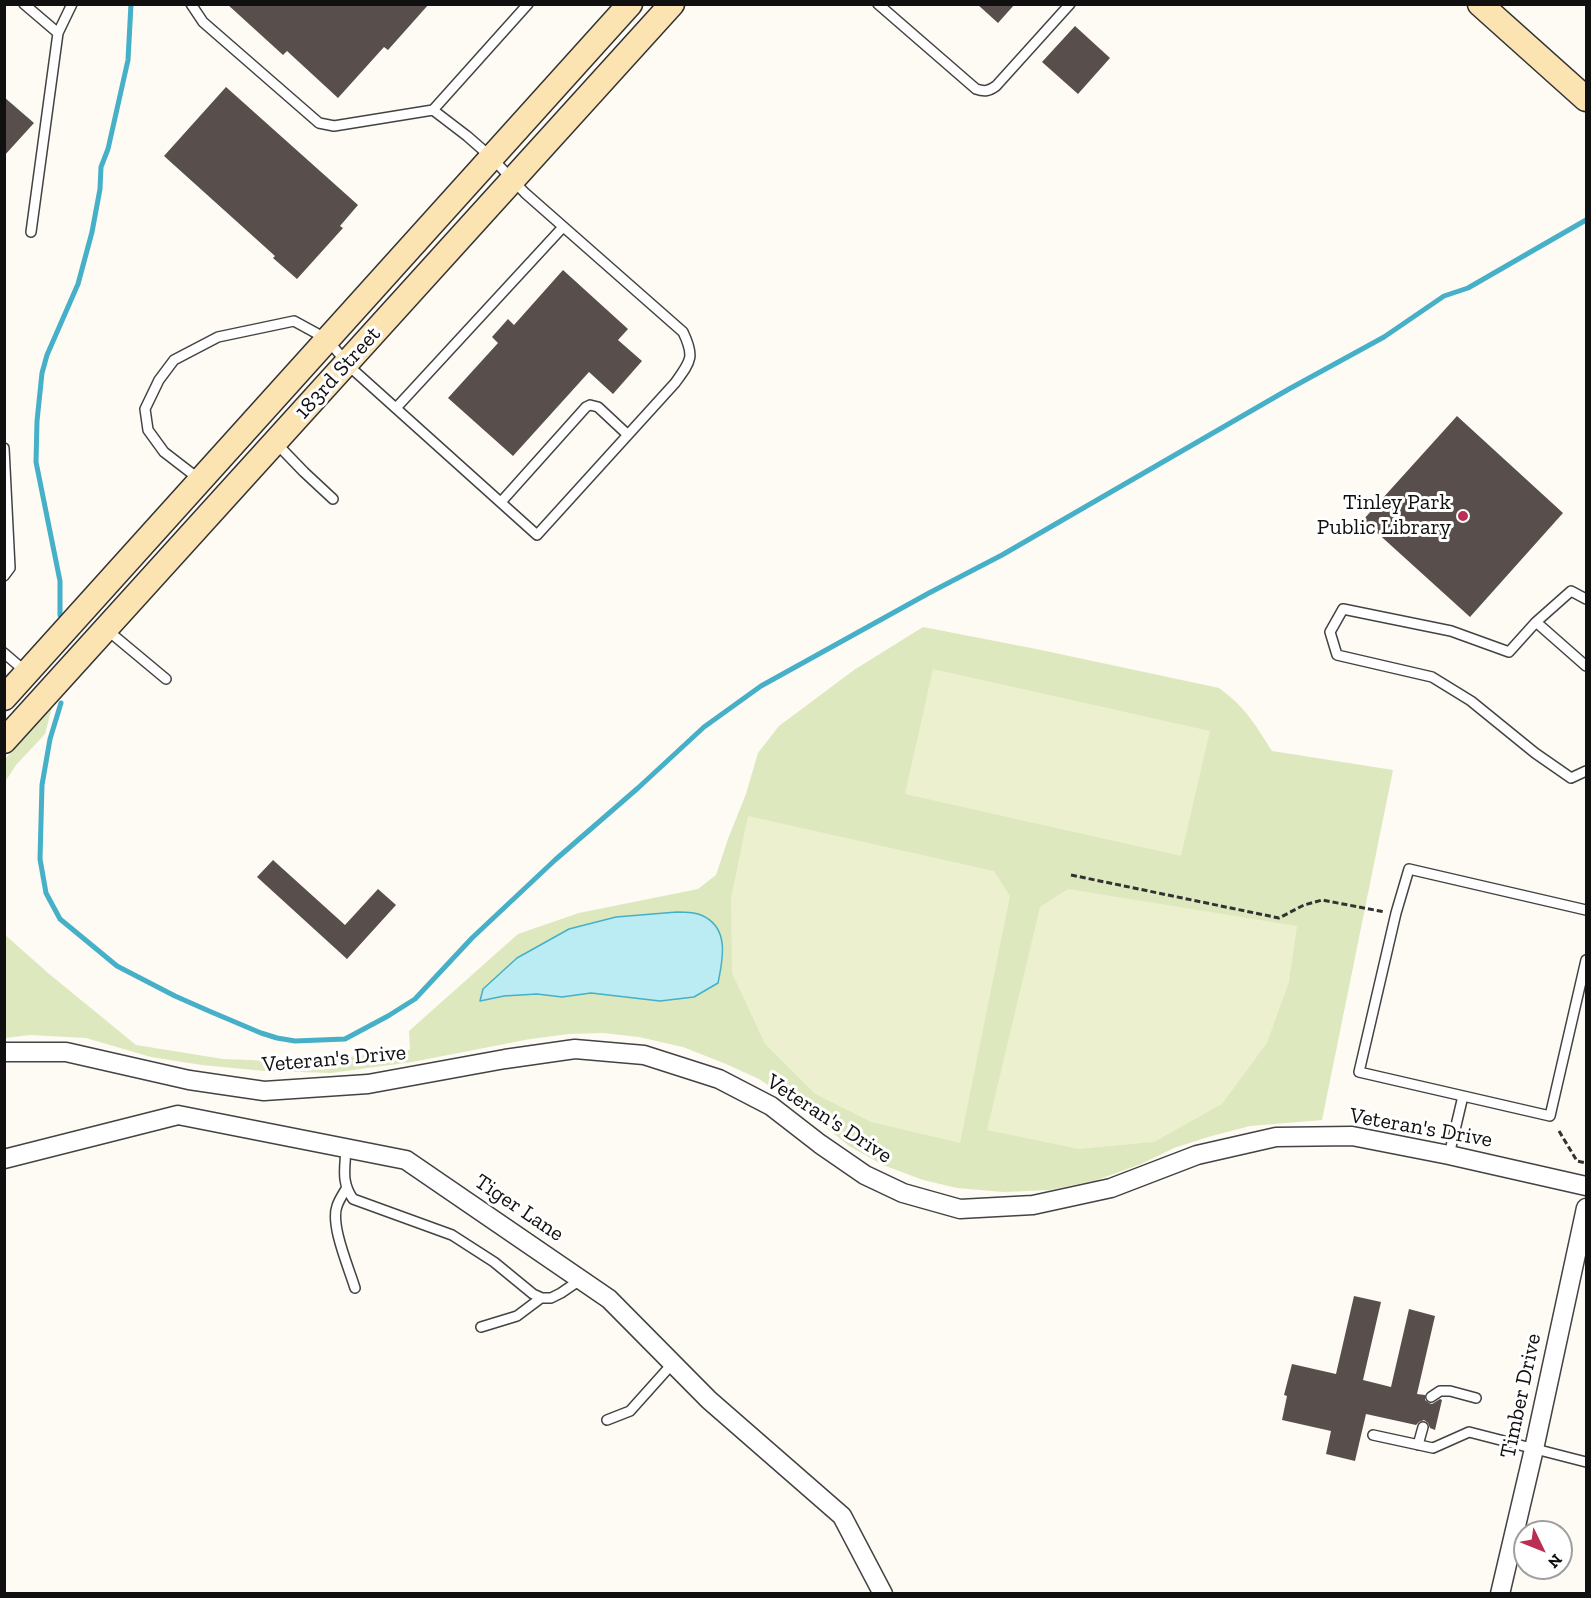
<!DOCTYPE html>
<html>
<head>
<meta charset="utf-8">
<style>
  body { margin:0 }
  #map { position:relative; width:1591px; height:1598px; overflow:hidden; background:#fefaf4; font-family:"Zilla Slab",serif }
  canvas { display:block }
  .frame { position:absolute; inset:0; border:6px solid #101010; pointer-events:none }
  .north { position:absolute; left:1513px; top:1520px; width:60px; height:60px; box-sizing:border-box; background:#fff; border:2px solid #9f9f9f; border-radius:50%; rotate:133deg; font-size:16px; font-weight:700; line-height:24px; text-align:center; color:#101010 }
  .north::after { content:''; display:block; margin:auto; width:21px; height:27px; background:#ba2e54; clip-path:polygon(50% 0,100% 100%,50% 72%,0 100%) }
</style>
</head>
<body>
<div id="map">
<canvas width="1591" height="1598"></canvas>
<div class="frame"></div>
<div class="north">N</div>
</div>
<script>
const ctx = document.querySelector('canvas').getContext('2d');
ctx.lineJoin = 'round';
function paint(path, color) { ctx.fillStyle = color; ctx.fill(path, 'evenodd'); }
function stroke(path, color, width, dash) { ctx.strokeStyle = color; ctx.lineWidth = width; ctx.lineCap = dash ? 'butt' : 'round'; ctx.setLineDash(dash || []); ctx.stroke(path); }
function label(font, color, halo, rows, align = 'center') {
  ctx.font = font + ' "Zilla Slab",serif'; ctx.lineWidth = 6; ctx.setLineDash([]); ctx.textBaseline = 'middle'; ctx.strokeStyle = halo; ctx.fillStyle = color; for (const [text, x, y, turn = 0] of rows) {
    ctx.save(); ctx.translate(x, y); ctx.rotate((+turn || 0) * Math.PI / 180); ctx.textAlign = isNaN(turn) ? turn : align; if (halo) ctx.strokeText(text, 0, 0); ctx.fillText(text, 0, 0); ctx.restore();
  }
}
paint(new Path2D(`
  M923 627 1041 650 1219 688C1246 708 1254 723 1272 751L1393 770 1322 1120 1250 1126 1208 1137 1174 1148 1141 1164 1094 1181 1049 1190 1004 1192 957 1188 923 1180 883 1165 849 1146 797 1104 759 1079 726 1064 683 1047 639 1037 603 1033 569 1034 530 1039 412 1062 331 1073 265 1071 202 1065 151 1057 86 1038 30 1035 5 1038 4 934 48 973 136 1045 223 1059 303 1062 410 1050 409 1031 518 934 579 913 698 889 716 875 728 839 746 794 758 753 779 726 854 670Z
  M52 707 45 734 16 765 5 782V759Z`), '#dde8be');
paint(new Path2D(`
  M933 669 1210 731 1181 856 905 794Z
  M748 816 994 871 1010 896 960 1143 871 1122 815 1094 765 1044 732 973 731 898Z
  M1068 889 1297 926 1289 982 1267 1043 1222 1104 1154 1142 1079 1149 987 1130 1040 907Z`), '#ecf0cf');
const water = new Path2D(`
  M677 912C685 912 695 912 701 915 730 927 723 959 718 983L694 997 660 1001 591 993 562 997 537 994 504 996 480 1001 483 989 517 958 569 929 616 917Z`);
paint(water, '#bbebf3');
stroke(water, '#45b0c7', 1.5);
stroke(new Path2D(`
  M60 615V581L36 462 37 421 42 373 47 355 78 284 92 232 100 189 101 167 108 149 128 60 131 4
  M61 703 50 739 42 785 40 859 46 893 60 919 117 966 175 996 209 1011 261 1033 277 1038 295 1041 345 1039 388 1016 415 999 472 938 555 860 638 788 704 727 761 686 929 593 1002 555 1289 389 1384 337 1444 296 1468 288 1586 220`), '#45b0c7', 5);
paint(new Path2D(`
  M227 4H429L388 50 384 47 338 98 287 51 283 55Z
  M977 4H1015L998 23Z
  M1075 26 1110 58 1078 94 1042 62Z
  M226 87 358 205 340 226 343 228 297 279 273 258 275 256 164 156Z
  M4 97 34 123 4 156Z
  M563 270 628 329 618 340 642 361 613 394 589 372 513 456 448 398 498 343 492 337 508 319 514 325Z
  M1457 416 1563 513 1470 617 1363 520Z
  M273 860 345 925 378 889 396 905 347 959 257 877Z
  M1354 1296 1381 1302 1363 1380 1391 1387 1409 1309 1435 1316 1417 1394 1425 1395V1400L1429 1403 1432 1404 1440 1399 1442 1400 1435 1430 1430 1428 1428 1423 1424 1420 1419 1422 1416 1425 1366 1414 1355 1461 1326 1454 1331 1431 1282 1420 1287 1396 1284 1395 1292 1364 1336 1374Z`), '#584f4d');
const lane = new Path2D(`
  M24 4 58 33 31 232
  M191 4 203 22 319 123 334 126 433 110 467 136 491 157 525 193 683 332C695 357 691 361 675 383L537 535 350 367 327 339 294 321 218 337 174 360 159 380 145 409 148 430 164 452 199 479
  M878 4 976 89C985 92 989 91 996 86L1070 4
  M58 33 72 4
  M433 110 528 4
  M396 408 563 227
  M275 442 304 472 333 499
  M4 448 10 568 4 576
  M501 502 586 407 590 405 598 407 628 435
  M1586 599 1571 591 1536 622 1509 652 1451 631 1343 609 1330 632 1337 655 1432 677 1471 701 1535 753 1571 778 1586 771
  M1536 622 1586 666
  M106 629 166 679
  M4 653 26 672
  M1586 910 1409 869 1396 913 1359 1072 1550 1116 1586 960
  M346 1148C345 1169 341 1182 353 1199L452 1235 494 1262 533 1294 542 1298H551L561 1293 580 1280
  M1449 1155 1463 1096
  M346 1189C343 1194 339 1200 337 1206 330 1225 349 1268 355 1288
  M481 1327 517 1316 541 1298
  M1431 1397 1440 1391H1450L1476 1398
  M607 1420 630 1411 673 1363
  M1373 1435 1433 1448 1469 1432 1586 1462
  M1418 1445 1423 1427`);
const street = new Path2D(`
  M4 1052H66L189 1080 264 1091 368 1084 505 1059 575 1049 644 1055 719 1079 771 1106 820 1144 865 1175 903 1193 960 1209 1033 1205 1111 1188 1197 1155 1276 1137 1352 1136 1449 1155 1586 1186
  M4 1159 178 1115 406 1160 609 1299 709 1400 842 1516 883 1594
  M1500 1594 1534 1449 1586 1208`);
const secondary = new Path2D(`
  M1480 4 1586 99
  M4 698 630 4
  M4 741 672 4`);
stroke(lane, '#434343', 12);
stroke(street, '#434343', 21);
stroke(secondary, '#323232', 27);
stroke(new Path2D(`
  M1071 875 1279 918 1304 905 1322 900 1385 912
  M1559 1131 1577 1161 1586 1163`), '#323232', 3, [6, 3]);
stroke(lane, '#fff', 9);
stroke(street, '#fff', 18);
stroke(secondary, '#fbe3b2', 24);
for (const [x, y, r, color] of [
  [1463,516,6,"#ba2e54"]
]) { const dot = new Path2D(); dot.arc(x, y, r, 0, 2 * Math.PI); ctx.fillStyle = color; ctx.fill(dot); stroke(dot, '#fff', 2); }
label('22px', '#101010', '#fff', [
  ["183rd Street",338,373,-48],
  ["Veteran's Drive",334,1059,-5],
  ["Veteran's Drive",829,1119,33],
  ["Veteran's Drive",1421,1128,10],
  ["Tiger Lane",519,1208,34],
  ["Timber Drive",1521,1396,-78]
]);
label('22px', '#101010', '#fff', [
  ["Tinley Park",1451,503],
  ["Public Library",1451,528]
], 'right');
</script>
</body>
</html>
